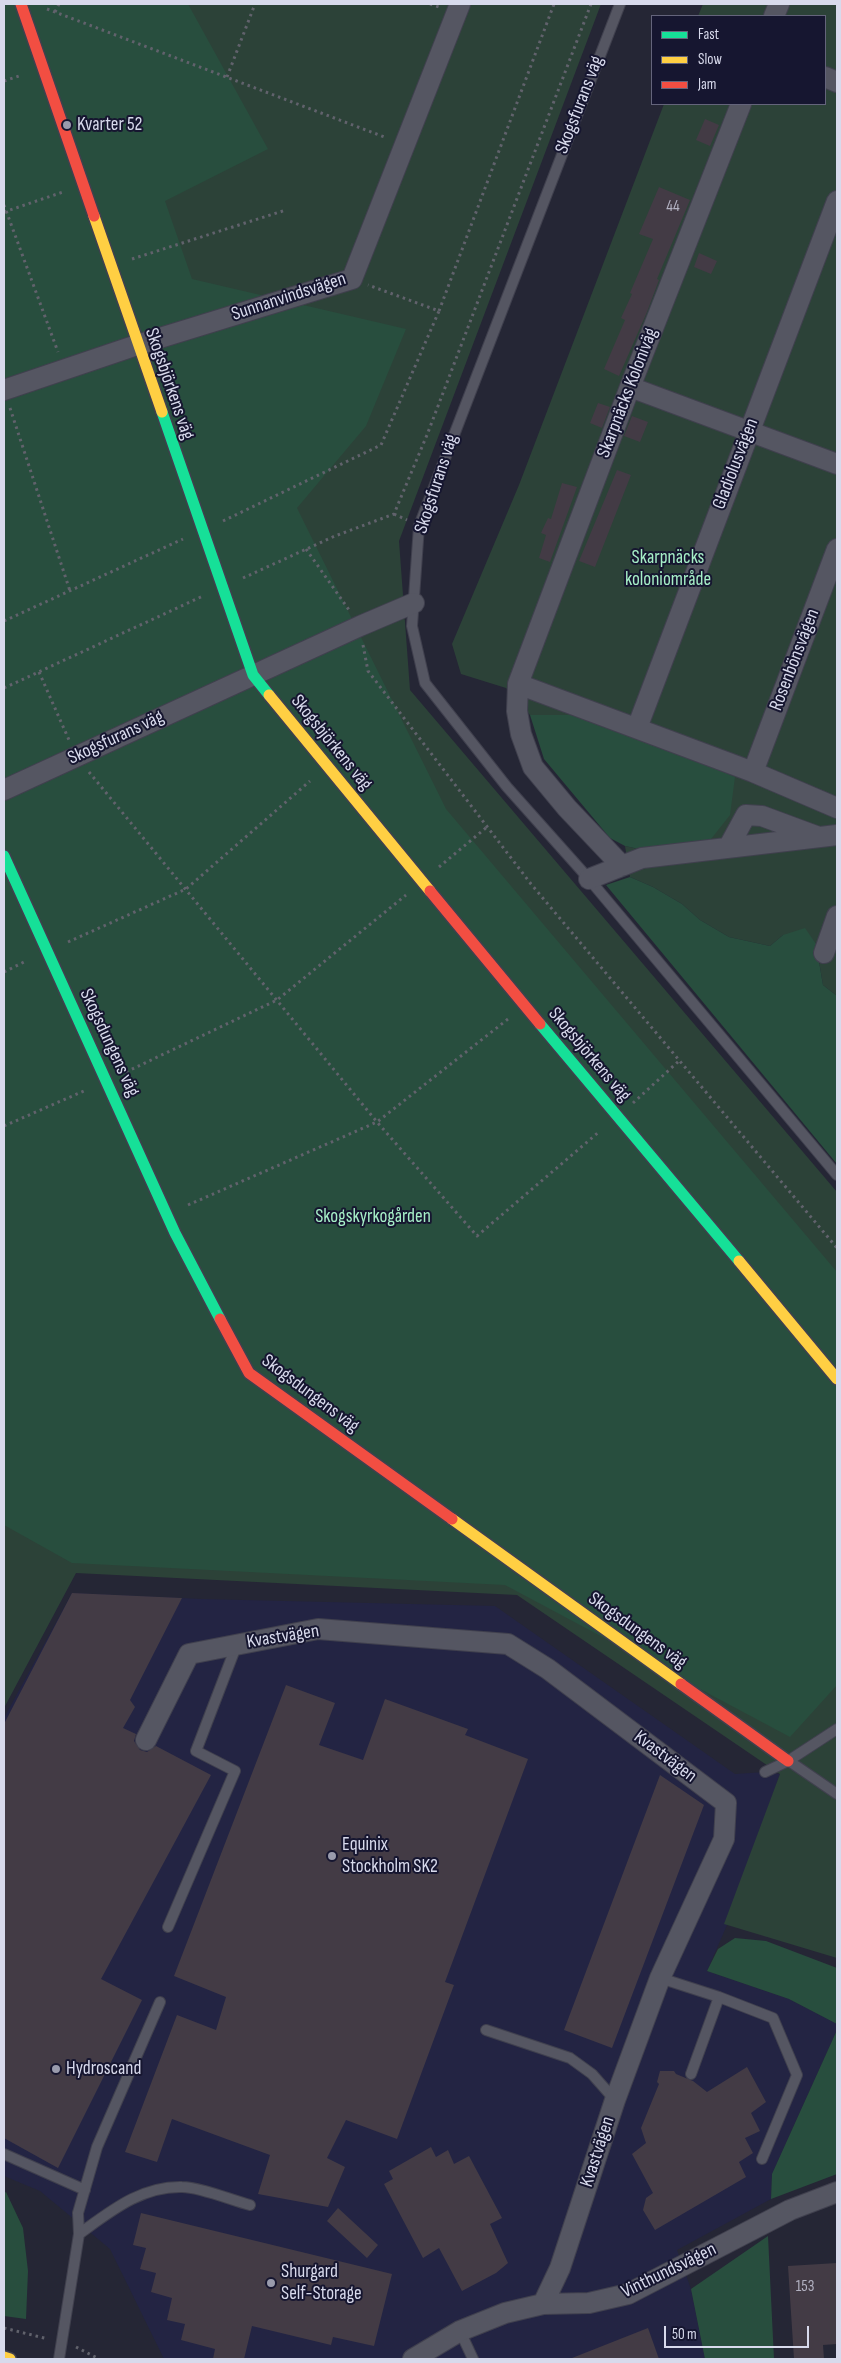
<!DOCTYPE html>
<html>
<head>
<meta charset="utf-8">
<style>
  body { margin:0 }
  #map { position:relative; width:841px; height:2363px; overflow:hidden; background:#252635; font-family:"Sofia Sans Condensed",sans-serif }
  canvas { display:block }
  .frame { position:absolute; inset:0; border:5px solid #d8daec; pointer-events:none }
  .legend { position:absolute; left:651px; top:15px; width:175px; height:90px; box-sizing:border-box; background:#161630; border:1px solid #64647b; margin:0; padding:6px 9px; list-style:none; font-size:15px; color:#d8daec }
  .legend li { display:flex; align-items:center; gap:10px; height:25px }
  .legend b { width:25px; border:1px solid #64647b }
  .scale { position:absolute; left:664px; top:2326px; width:145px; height:22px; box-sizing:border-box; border:2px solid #d8daec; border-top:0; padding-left:6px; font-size:15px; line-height:18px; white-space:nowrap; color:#d8daec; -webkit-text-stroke:4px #161630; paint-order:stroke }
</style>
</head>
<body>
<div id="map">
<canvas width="841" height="2363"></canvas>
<div class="frame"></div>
<ul class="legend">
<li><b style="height:6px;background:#16e098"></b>Fast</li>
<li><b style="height:6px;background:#ffcf43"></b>Slow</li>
<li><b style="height:6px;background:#f24e42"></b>Jam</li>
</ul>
<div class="scale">50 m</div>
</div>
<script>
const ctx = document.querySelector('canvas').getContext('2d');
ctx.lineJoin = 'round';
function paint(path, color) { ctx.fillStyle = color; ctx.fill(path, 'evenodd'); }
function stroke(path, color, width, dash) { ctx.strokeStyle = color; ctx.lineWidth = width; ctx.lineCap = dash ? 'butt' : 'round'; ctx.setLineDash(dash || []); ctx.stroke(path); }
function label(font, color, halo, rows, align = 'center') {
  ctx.font = font + ' "Sofia Sans Condensed",sans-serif'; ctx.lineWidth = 4; ctx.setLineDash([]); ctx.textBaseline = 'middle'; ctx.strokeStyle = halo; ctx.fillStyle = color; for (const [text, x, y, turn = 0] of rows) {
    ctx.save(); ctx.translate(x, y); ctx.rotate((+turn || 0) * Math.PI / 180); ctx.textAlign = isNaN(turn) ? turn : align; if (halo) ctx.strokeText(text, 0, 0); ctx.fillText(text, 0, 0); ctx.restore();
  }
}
paint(new Path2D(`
  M72 1593 201 1599 495 1606 735 1774 765 1772 780 1774 727 1925 707 1971 789 1999 837 2024V2030L772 2174 771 2199 677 2250 691 2289 705 2359H164L110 2249 40 2191 4 2176V1718Z`), '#232443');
paint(new Path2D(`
  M4 4H601L399 541 410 690 837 1192V1958L724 1924 780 1774 517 1595 76 1573 4 1708Z
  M703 4H837V996L823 985 816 944 783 935 770 946 729 937 700 920 682 904 653 887 630 877 625 846 648 851 625 735 579 715H530L506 688 461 674 452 644 519 485 664 104H825V16H698Z`), '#2c4238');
paint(new Path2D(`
  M4 4H188L268 149 165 201 192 279 406 329 366 426 297 508 446 809 837 1272V1685L790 1737 505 1585 72 1563 4 1525Z
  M530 715H579L625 735 683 754 735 777 730 815 711 839 648 851 625 846 610 838 544 759Z
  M630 877 653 887 682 904 700 920 729 937 770 946 783 935 805 928 816 944 823 985 837 996V1164L606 885Z
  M735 1938 766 1941 837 1968V2024L789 1999 707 1971 718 1949Z
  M837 2030V2174L771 2199 772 2174Z
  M6 2192 23 2228 28 2271 26 2319 4 2316V2193Z
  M768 2236 774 2359H705L691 2289Z`), '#284e3e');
paint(new Path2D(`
  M705 119 719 125 710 146 696 140Z
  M659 187 690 200 657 279 659 280 647 312 619 376 604 369 625 320 621 318 632 294 630 293 653 239 639 234Z
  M699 253 717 261 711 274 694 267Z
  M598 403 610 407 602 428 590 423Z
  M632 416 648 422 640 442 624 436Z
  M617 470 631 475 595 567 579 561Z
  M562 483 577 487 550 562 539 558 546 535 541 533 548 518 551 519Z
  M72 1593 182 1598 130 1700 135 1707 123 1728 136 1734 134 1741 140 1750 147 1752 156 1746 211 1775 101 1979 142 2000 58 2168 4 2138V1724Z
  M286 1685 335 1703 319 1745 363 1760 385 1699 468 1729 465 1735 528 1759 445 1982 454 1985 397 2139 346 2120 327 2158 345 2167 328 2207 258 2194 270 2155 172 2119 157 2162 125 2152 177 2015 216 2030 226 1997 174 1976Z
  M660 1775 704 1805 612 2048 564 2030Z
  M747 2067 766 2102 751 2113 760 2131 745 2138 753 2153 739 2162 746 2177 655 2230 643 2210 646 2198 653 2193 632 2154 646 2143 641 2128 659 2084 657 2082 660 2071H674L676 2074 693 2081 707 2092Z
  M431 2147 436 2157 448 2150 454 2164 469 2156 502 2218 490 2224 508 2263 496 2273 462 2291 439 2248 423 2258 384 2184 393 2179 389 2171Z
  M338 2208 378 2245 367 2258 327 2221Z
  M141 2213 392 2274 374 2346 333 2337 331 2345 252 2326 244 2359H213L215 2349 181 2340 185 2324 167 2320 172 2298 151 2292 156 2273 140 2269 146 2248 133 2245Z
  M837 2263V2344L823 2345 824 2359H794L788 2266Z
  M648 2328 659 2359H572V2358Z`), '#433b45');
const lane = new Path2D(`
  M620 4 419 526 412 626 425 683 507 787 589 879 837 1175
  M789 1761 837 1794
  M765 1772 788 1761 837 1729
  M168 1927 235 1771 196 1751 237 1644
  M660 1978 719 1997 691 2074
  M719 1997 773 2018 797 2075 762 2159
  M486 2030 570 2058 592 2074 615 2100
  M4 2154 85 2190
  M79 2234C111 2211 141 2186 182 2187 200 2187 231 2200 250 2205
  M460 2331 473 2359
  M59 2359 79 2234 78 2213 97 2147 160 2002`);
const street = new Path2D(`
  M774 16 779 4
  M825 77 837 82
  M741 104 630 387 518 684 753 772 837 808
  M630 387 837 464
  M4 390 137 345 352 279 460 4
  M518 684 517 711 521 734 533 767 567 808 622 866
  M637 728 837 201
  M753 772 837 549
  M4 790 360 626 414 603
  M728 848 746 815 762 816 816 836
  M589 879 642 858 837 835
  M824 953 837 916
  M146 1740 189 1654 318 1629 508 1644 548 1669 726 1803 724 1839 660 1978 615 2100 560 2268 543 2304
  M413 2359 460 2331 505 2313 543 2304 589 2303 628 2294 790 2210 837 2192`);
const fast = new Path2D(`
  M162 412 253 675 269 695
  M4 856 175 1233 220 1319
  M540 1024 739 1261`);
const slow = new Path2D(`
  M94 216 162 412
  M269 695 430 891
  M739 1261 837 1379
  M452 1519 681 1684
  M4 2357 10 2359`);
const jam = new Path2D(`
  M21 4 94 216
  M430 891 540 1024
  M220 1319 249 1373 452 1519
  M681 1684 788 1761`);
stroke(lane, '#40404e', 12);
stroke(street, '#40404e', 22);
stroke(fast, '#40404e', 14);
stroke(slow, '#40404e', 14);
stroke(jam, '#40404e', 14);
stroke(new Path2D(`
  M430 4 439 7
  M47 9 387 138
  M55 12 59 4
  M227 77 255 4
  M4 81 22 75
  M4 205 58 352
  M4 212 63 192
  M132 259 286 210
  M439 311 554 4
  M10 408 70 591
  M394 514 407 520
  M223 521 381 445 439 311 368 285
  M306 549 349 610
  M243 578 335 536 394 514 427 435 591 4
  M4 621 183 539
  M363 645 368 671 531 884 837 1248
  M39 672 69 740
  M4 688 203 596
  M89 772 377 1122 477 1236 600 1131
  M439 867 487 827
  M68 942 186 889 310 781
  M4 972 26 961
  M126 1072 277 1000 406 895
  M633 1103 680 1060
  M4 1126 86 1090
  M188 1205 377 1122 508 1019
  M4 2328 48 2339
  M76 2347 99 2359`), '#61626c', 3, [2.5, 4]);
stroke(lane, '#555662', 10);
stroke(street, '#555662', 20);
stroke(fast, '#16e098', 11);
stroke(slow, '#ffcf43', 11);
stroke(jam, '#f24e42', 11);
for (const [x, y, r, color] of [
  [67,125,5,"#999bac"],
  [332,1856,5,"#999bac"],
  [56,2069,5,"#999bac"],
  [271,2283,5,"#999bac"]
]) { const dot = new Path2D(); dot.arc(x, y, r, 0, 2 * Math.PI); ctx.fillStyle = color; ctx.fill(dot); stroke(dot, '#161630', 2); }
label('16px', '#b3b2c2', null, [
  ["44",673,207],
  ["153",805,2287]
]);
label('19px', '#d8daec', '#161630', [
  ["Skogsfurans väg",580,105,-69],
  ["Sunnanvindsvägen",289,297,-18],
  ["Skogsbjörkens väg",169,384,71],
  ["Skarpnäcks Koloniväg",628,393,-69],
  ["Gladiolusvägen",736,464,-69],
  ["Skogsfurans väg",437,484,-72],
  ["Rosenbönsvägen",795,660,-69],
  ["Skogsfurans väg",116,738,-25],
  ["Skogsbjörkens väg",331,743,51],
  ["Skogsdungens väg",109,1043,65],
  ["Skogsbjörkens väg",589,1055,50],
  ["Skogsdungens väg",310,1394,37],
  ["Skogsdungens väg",637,1631,36],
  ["Kvastvägen",283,1637,-9],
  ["Kvastvägen",665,1757,37],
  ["Kvastvägen",598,2152,-72],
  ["Vinthundsvägen",669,2271,-26]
]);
label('19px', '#d8daec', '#161630', [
  ["Kvarter 52",77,125],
  ["Equinix",342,1845],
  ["Stockholm SK2",342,1867],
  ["Hydroscand",66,2069],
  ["Shurgard",281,2272],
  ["Self-Storage",281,2294]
], 'left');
label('19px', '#a6efc7', '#161630', [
  ["Skarpnäcks",668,558],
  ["koloniområde",668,580],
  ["Skogskyrkogården",373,1217]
]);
</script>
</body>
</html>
